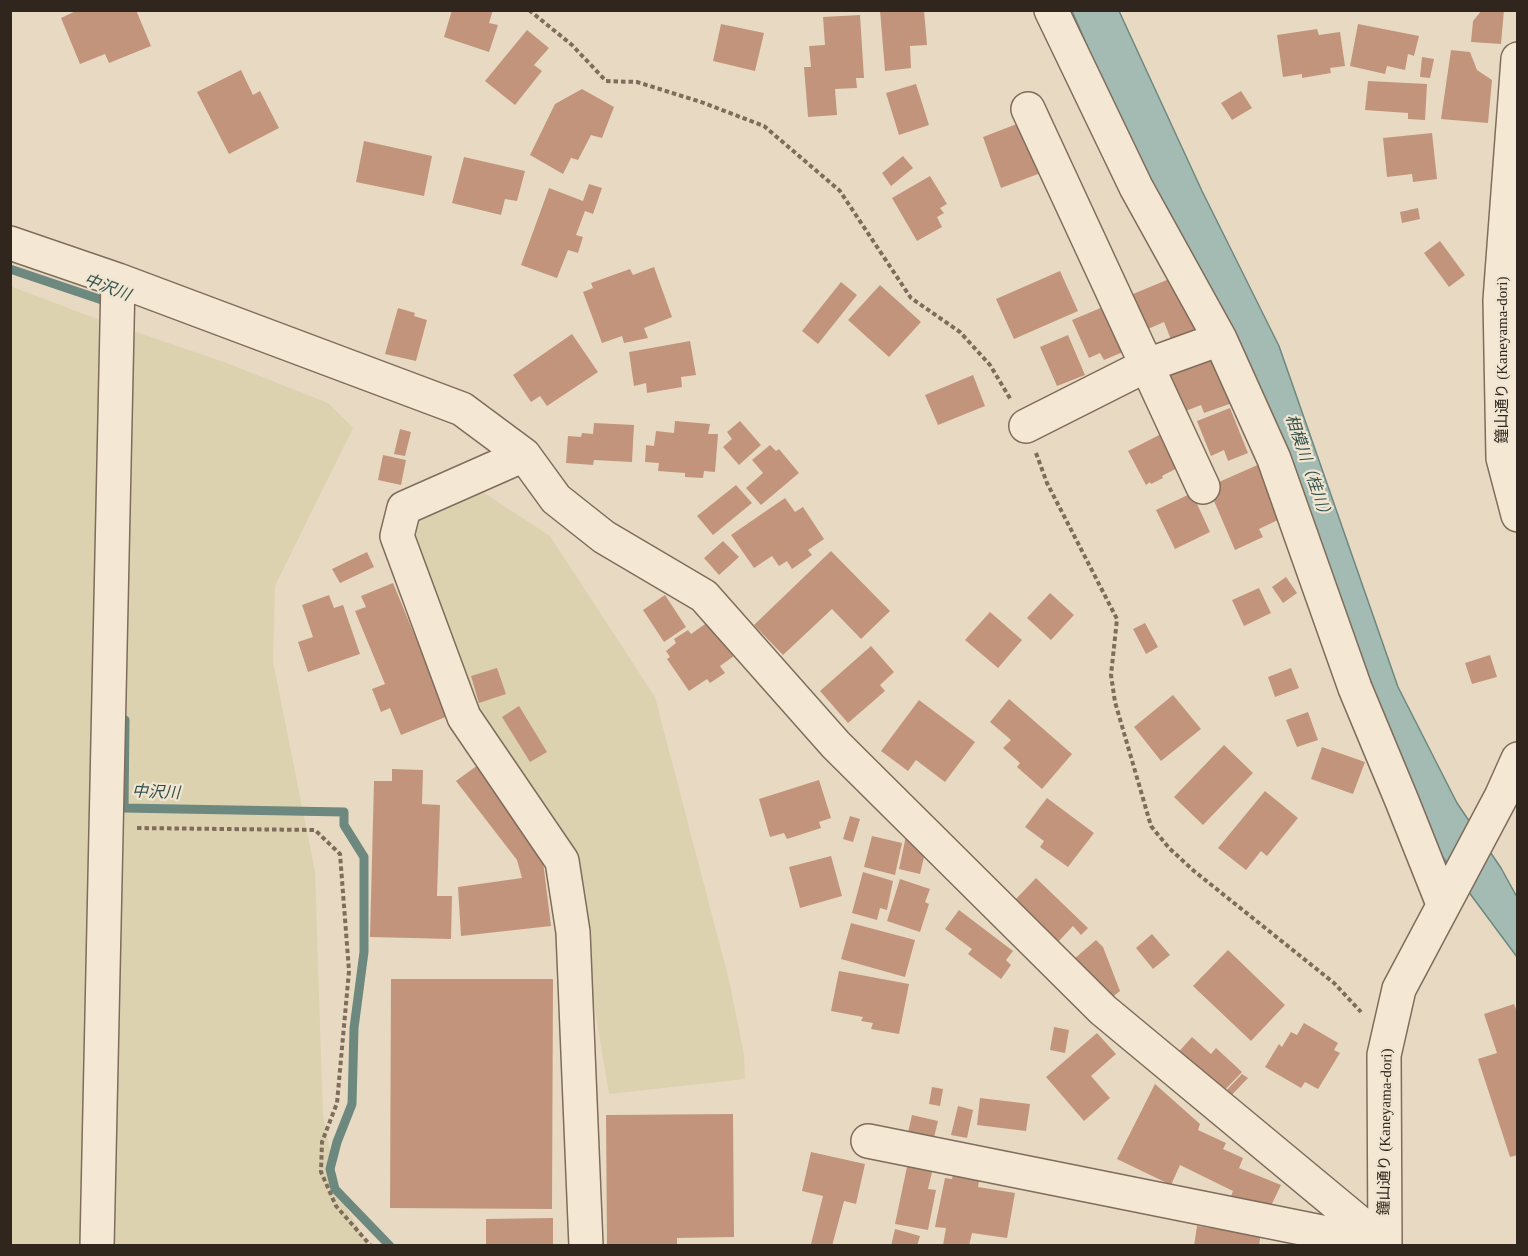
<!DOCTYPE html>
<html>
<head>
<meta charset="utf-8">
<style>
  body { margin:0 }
  #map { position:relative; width:1528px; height:1256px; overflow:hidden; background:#e8dac2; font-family:"Times New Roman",serif }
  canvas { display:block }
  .frame { position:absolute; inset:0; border:12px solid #31261e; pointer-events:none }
</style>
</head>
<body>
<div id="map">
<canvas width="1528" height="1256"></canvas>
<div class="frame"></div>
</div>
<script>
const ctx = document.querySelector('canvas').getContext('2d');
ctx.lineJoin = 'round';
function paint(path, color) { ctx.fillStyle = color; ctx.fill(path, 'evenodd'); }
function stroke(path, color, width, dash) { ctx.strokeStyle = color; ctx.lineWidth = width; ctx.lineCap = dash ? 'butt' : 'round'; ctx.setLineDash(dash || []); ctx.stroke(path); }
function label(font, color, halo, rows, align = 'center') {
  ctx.font = font + ' "Times New Roman","Noto Sans JP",serif'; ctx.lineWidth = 4.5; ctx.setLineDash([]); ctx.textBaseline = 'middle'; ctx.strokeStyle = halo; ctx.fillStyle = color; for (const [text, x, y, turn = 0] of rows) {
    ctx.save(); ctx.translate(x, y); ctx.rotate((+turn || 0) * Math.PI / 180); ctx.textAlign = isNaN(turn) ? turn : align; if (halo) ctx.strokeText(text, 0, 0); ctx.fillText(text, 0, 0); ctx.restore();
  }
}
paint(new Path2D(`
  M10 286 92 317 224 362 328 403 353 428 275 586 273 661 315 871 323 1116 339 1195 369 1245H11Z
  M480 490 550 536 655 697 729 980 744 1054 745 1079 609 1094 565 833 523 775 459 678 432 586 410 523Z`), '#dcd2b0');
const water = new Path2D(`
  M1072 11H1119L1202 191 1279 346 1398 687 1457 803 1501 868 1517 897V957L1442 856 1342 634Z`);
paint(water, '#a4bbb3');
stroke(water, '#6c887f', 1.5);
stroke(new Path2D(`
  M10 269 111 303
  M125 720 124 808 344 812V825L364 857V952L354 1028 352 1104 337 1142 330 1169 335 1189 390 1246`), '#6c887f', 9);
paint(new Path2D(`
  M78 10H136L151 46 109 63 105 54 80 64 61 18Z
  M452 10H493L489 23 498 25 489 52 444 37Z
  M880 10H924L927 45 910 46 911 68 885 71Z
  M1482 10H1504L1501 44 1471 42 1473 21Z
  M860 15 864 78H856L857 88 835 89 837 115 808 117 804 67H811L809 46 825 45 823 17Z
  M721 24 764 33 755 71 713 61Z
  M1358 24 1419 36 1414 56 1408 54 1405 70 1387 66 1385 74 1350 66Z
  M1317 29 1319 35 1340 32 1345 66 1330 68 1331 73 1302 78V74L1283 77 1277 35Z
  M527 30 549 48 534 65 542 71 515 105 485 81Z
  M1451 50 1470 52 1477 70 1492 80 1488 123 1441 119Z
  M1422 57 1434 59 1430 78 1420 77Z
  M241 70 253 95 260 91 279 128 229 154 197 92Z
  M1368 81 1427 84 1425 120 1408 119V113L1365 110Z
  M916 84 929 125 899 135 886 93Z
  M582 89 614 107 602 138 591 135 578 160 571 158 563 174 530 155 555 104Z
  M1241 91 1252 108 1232 120 1221 103Z
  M1027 120 1046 171 1001 188 983 137Z
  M1432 133 1437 179 1413 182 1412 174 1387 177 1383 138Z
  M364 141 432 156 424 196 356 182Z
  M903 156 913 168 891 186 882 173Z
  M464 157 525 171 517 201 505 199 501 215 452 203Z
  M930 176 947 204 940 208 944 213 937 217 942 227 917 241 892 198Z
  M589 184 602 188 593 214 585 211 576 235 583 237 578 253 568 250 557 278 521 265 549 188 583 201Z
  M1418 208 1420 219 1402 223 1400 212Z
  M1440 241 1465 275 1449 287 1424 253Z
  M654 267 672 317 644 328 648 338 624 343 622 336 602 343 583 292 593 288 591 283 630 269 633 275Z
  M1060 271 1078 311 1014 339 996 299Z
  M1174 277 1199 331 1172 342 1164 322 1148 329 1133 294Z
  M841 282 857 295 818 344 802 331Z
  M880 285 921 322 889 357 848 320Z
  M1110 304 1130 349 1104 360 1100 353 1089 358 1072 320Z
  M398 308 415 313 414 316 427 320 416 361 385 354Z
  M572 334 598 372 547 406 540 396 531 402 513 375Z
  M1068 335 1085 375 1057 386 1040 347Z
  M690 341 696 375 681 377 682 387 647 393 646 383 634 386 629 352Z
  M1196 358 1199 365 1218 358 1235 402 1204 413 1201 405 1183 412 1168 369Z
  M973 375 985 406 938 425 925 395Z
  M1230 408 1248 453 1228 461 1224 450 1211 456 1197 421Z
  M675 421 710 424 708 434H718L715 472 704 471 703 478 685 477V473L658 471 659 463 645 462 646 445 654 446 656 431 674 433Z
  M740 421 761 445 739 465 723 447 732 439 727 432Z
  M594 423 634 425 632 462 594 460 593 465 566 463 568 436 581 437 582 433 593 434Z
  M400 429 411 432 405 456 394 454Z
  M1165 432 1183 465 1162 476 1163 478 1151 484 1150 482 1146 485 1128 451Z
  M770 445 776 451 779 449 799 473 761 505 746 488 763 473 752 460Z
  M383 455 406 460 401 485 378 480Z
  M1262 463 1275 494 1270 496 1280 519 1259 529 1263 537 1235 550 1214 501 1219 482Z
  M736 485 752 503 713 535 697 516Z
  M1192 493 1210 532 1175 549 1156 510Z
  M785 498 795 512 803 507 824 539 808 550 812 555 792 569 787 561 779 566 772 556 754 568 731 535Z
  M723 541 739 557 719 575 704 558Z
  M831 551 890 611 861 639 832 609 783 655 754 625Z
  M367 552 374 567 340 583 332 569Z
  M1286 577 1297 593 1283 603 1272 587Z
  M393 583 448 716 401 735 390 708 381 712 372 689 385 684 355 611 366 607 361 596Z
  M1259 588 1271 613 1244 626 1232 600Z
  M1050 593 1074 615 1051 640 1027 618Z
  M329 595 334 608 343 605 360 654 308 672 298 642 313 637 302 605Z
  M665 595 686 627 664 642 643 610Z
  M990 612 1022 640 998 668 965 640Z
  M708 622 717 635 719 634 734 656 720 666 725 673 710 683 707 679 689 691 667 659 670 657 666 651 676 643 674 639 688 630 691 634Z
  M1145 623 1158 647 1146 654 1133 629Z
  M871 646 894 672 880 685 885 691 848 723 820 691Z
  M1490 655 1497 677 1472 684 1465 663Z
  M497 668 506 694 479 703 471 676Z
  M1291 668 1299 688 1275 697 1268 677Z
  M1173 695 1201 729 1161 761 1134 727Z
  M1009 699 1072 754 1042 789 1017 767 1020 763 1003 748 1011 740 990 722Z
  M919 700 975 742 945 782 916 760 908 771 881 751Z
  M519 706 547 752 530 762 502 717Z
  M1308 712 1318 740 1297 747 1286 720Z
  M1224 745 1253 773 1203 825 1174 797Z
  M1322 747 1365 762 1353 794 1311 779Z
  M478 765 542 853 551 926 461 936 458 887 522 878 517 860 456 781Z
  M392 769 423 770 422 804 440 805 437 896H452L451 939 370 937 374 781H392Z
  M819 780 831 818 819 822 821 828 787 839 784 833 770 837 759 799Z
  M1265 791 1298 818 1267 856 1261 851 1246 870 1218 848Z
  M1047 798 1094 833 1068 867 1040 847 1044 841 1025 827Z
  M850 816 860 819 853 842 843 839Z
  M872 836 902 843 895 875 864 867Z
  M906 836 924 857 920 874 899 869Z
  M831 856 842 896 800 908 789 867Z
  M863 872 893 881 887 910 880 908 877 920 852 913Z
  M1036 878 1088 928 1081 935 1073 926 1058 942 1014 901Z
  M900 879 930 889 925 902 929 904 920 932 887 921Z
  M959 910 1013 951 1006 960 1011 965 1001 979 968 954 972 949 945 929Z
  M851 923 915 940 905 977 841 959Z
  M1152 934 1170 955 1153 969 1136 948Z
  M1096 940 1103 947 1120 991 1110 999 1074 959Z
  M1228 950 1285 1005 1251 1041 1193 986Z
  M839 971 909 984 899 1034 871 1029 873 1023 861 1021 863 1017 831 1011Z
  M391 979H553L552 1209 390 1208Z
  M1514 1004 1518 1014V1155L1510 1157 1478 1059 1497 1053 1484 1014Z
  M1304 1023 1338 1043 1334 1050 1340 1053 1318 1089 1305 1082 1301 1088 1265 1067 1279 1044 1282 1047 1291 1032 1297 1035Z
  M1054 1027 1069 1030 1065 1053 1050 1050Z
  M1097 1033 1116 1054 1091 1076 1110 1098 1084 1121 1046 1077Z
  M1192 1037 1211 1054 1216 1048 1242 1072 1219 1096 1175 1056Z
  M1242 1074 1248 1078 1226 1101 1221 1096Z
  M1155 1084 1200 1124 1198 1130 1226 1143 1223 1149 1243 1158 1239 1168 1281 1185 1268 1212 1230 1199 1233 1191 1180 1165 1171 1185 1117 1159Z
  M932 1087 943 1089 940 1106 929 1104Z
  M980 1098 1030 1104 1026 1131 977 1125Z
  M958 1106 973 1110 967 1138 951 1135Z
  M733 1114 734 1237 677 1238V1246H607L606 1115Z
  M912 1115 938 1121 932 1146 906 1141Z
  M811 1152 865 1164 856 1204 844 1201 832 1246 811 1244 823 1196 802 1191Z
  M908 1162 933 1168 928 1189 936 1190 928 1230 895 1224Z
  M954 1170 980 1174 978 1187 1015 1193 1007 1238 972 1233 969 1246 943 1245 946 1228 935 1227 945 1178 952 1179Z
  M553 1218V1246H486V1219Z
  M1211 1218 1262 1225 1259 1246H1194L1197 1226 1210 1228Z
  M895 1229 920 1236 917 1246H891Z`), '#c2947c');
const minor = new Path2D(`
  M1051 10 1136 187 1220 339 1274 459 1355 688 1402 801 1443 904
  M1518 59 1500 300 1503 458 1518 515
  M1028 109 1203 487
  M10 243 118 280 462 409 524 455 556 499 604 537 704 596 836 745 1103 1010 1385 1244
  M1026 426 1145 366 1220 339
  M524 455 404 508 397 536 464 717 562 861 573 932 586 1246
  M868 1141 1381 1244
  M97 1246 118 280
  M1385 1246 1384 1055 1399 989 1501 797 1518 759`);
stroke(minor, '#7f6c5b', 36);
stroke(new Path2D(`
  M529 10 572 45 606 81 637 82 701 102 764 126 840 191 911 298 960 332 990 365 1011 400
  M1036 453 1047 483 1117 619 1111 675 1115 702 1151 826 1169 848 1194 871 1334 983 1361 1012
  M137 828 315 830 340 854 349 971 337 1103 322 1142 321 1172 336 1206 371 1246`), '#7f6c5b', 4, [4.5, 3]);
stroke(minor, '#f4e8d4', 33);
label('15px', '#31261e', '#f0e5d0', [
  ["鐘山通り (Kaneyama-dori)",1503,360,-90],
  ["鐘山通り (Kaneyama-dori)",1386,1132,-89]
]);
label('italic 16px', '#2f4f4b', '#f0e5d0', [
  ["中沢川",107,288,21],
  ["相模川（桂川）",1308,468,71],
  ["中沢川",156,793,2]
]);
</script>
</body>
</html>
